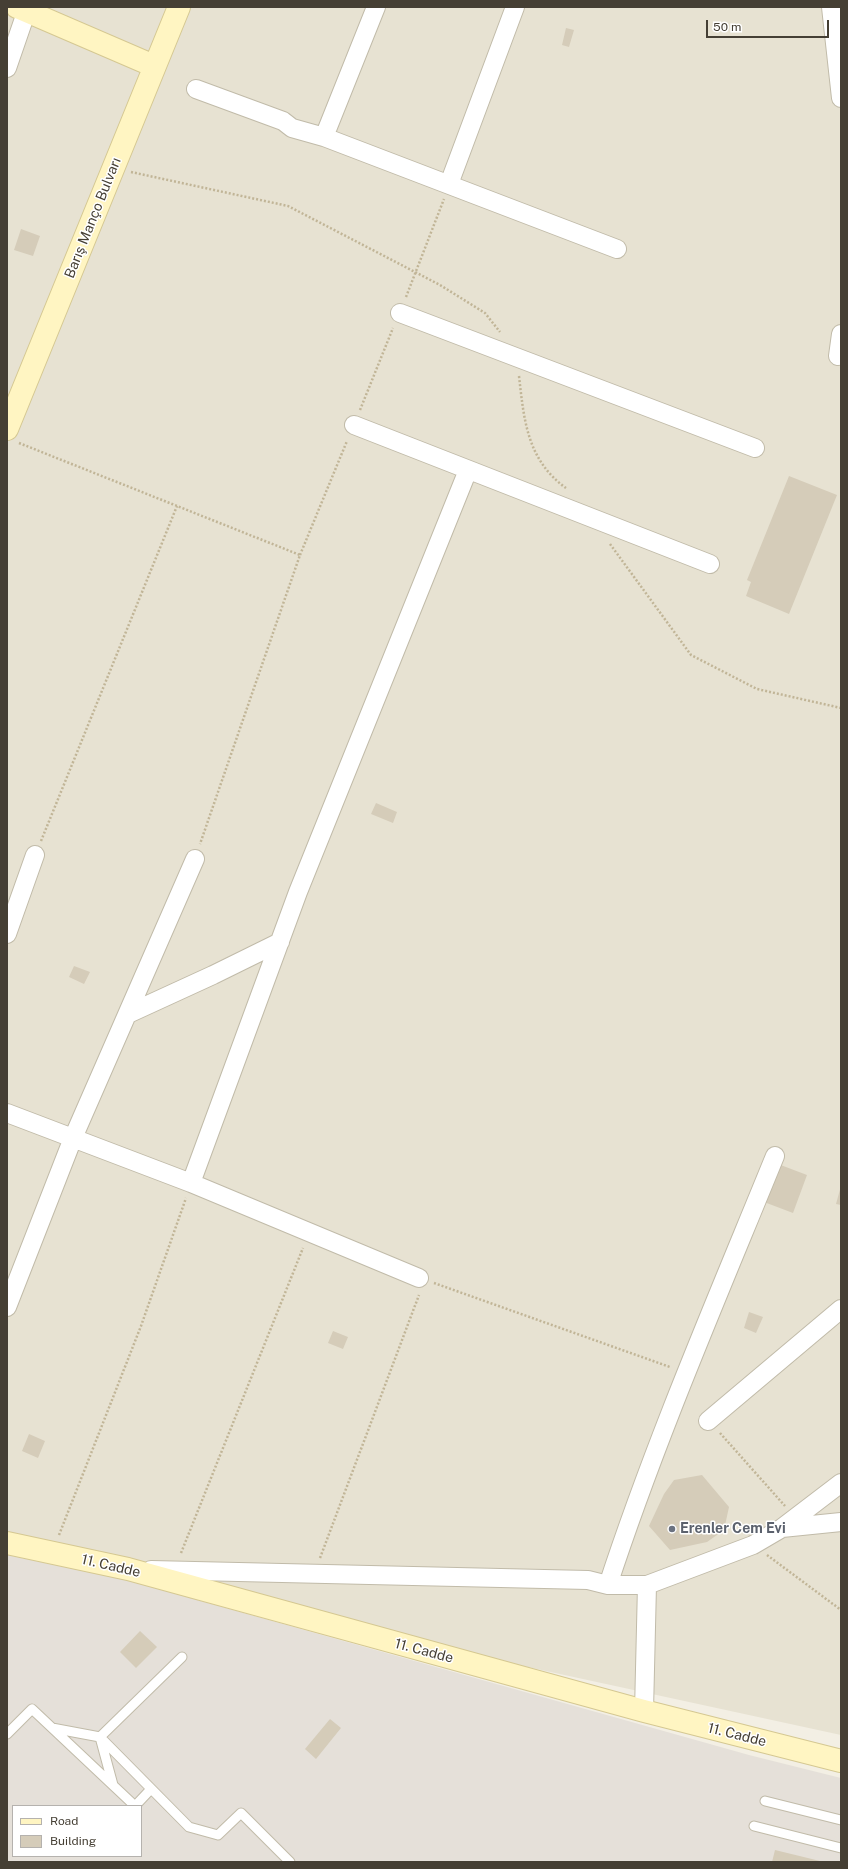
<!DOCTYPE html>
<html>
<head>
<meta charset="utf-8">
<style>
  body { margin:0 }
  #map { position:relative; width:848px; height:1869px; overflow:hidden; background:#f3efe4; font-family:"Public Sans",sans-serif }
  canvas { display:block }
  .frame { position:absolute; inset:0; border:8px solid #453f34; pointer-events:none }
  .legend { position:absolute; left:12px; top:1805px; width:130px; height:52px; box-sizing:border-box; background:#fff; border:1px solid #b5b2ae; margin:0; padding:5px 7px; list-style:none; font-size:12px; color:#453f34 }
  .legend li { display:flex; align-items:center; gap:8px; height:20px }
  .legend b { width:20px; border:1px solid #b5b2ae }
  .scale { position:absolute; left:706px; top:20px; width:123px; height:18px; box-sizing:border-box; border:2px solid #453f34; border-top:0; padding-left:5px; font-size:12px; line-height:14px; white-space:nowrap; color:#453f34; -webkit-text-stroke:3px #fff; paint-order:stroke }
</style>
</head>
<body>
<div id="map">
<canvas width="848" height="1869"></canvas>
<div class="frame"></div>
<ul class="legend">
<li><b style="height:5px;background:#fff5c2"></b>Road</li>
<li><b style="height:11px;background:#d5ccb9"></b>Building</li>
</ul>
<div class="scale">50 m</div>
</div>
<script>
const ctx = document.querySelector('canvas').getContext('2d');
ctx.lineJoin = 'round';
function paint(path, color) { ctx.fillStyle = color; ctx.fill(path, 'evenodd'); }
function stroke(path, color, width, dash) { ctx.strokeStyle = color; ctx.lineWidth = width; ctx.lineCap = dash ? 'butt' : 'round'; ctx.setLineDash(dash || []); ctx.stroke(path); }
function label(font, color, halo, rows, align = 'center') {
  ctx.font = font + ' "Public Sans",sans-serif'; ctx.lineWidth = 3; ctx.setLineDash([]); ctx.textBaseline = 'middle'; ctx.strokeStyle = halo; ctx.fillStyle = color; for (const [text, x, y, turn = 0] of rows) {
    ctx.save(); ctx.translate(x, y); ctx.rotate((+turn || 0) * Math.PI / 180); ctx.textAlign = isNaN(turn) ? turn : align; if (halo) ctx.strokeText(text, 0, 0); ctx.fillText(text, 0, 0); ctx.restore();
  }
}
paint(new Path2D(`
  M7 7H841V1735L7 1554Z`), '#e7e2d2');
paint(new Path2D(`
  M7 1555 123 1579 749 1755 841 1778V1862H7ZM13 1806H141V1856H13Z`), '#e5e0d9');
paint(new Path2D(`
  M566 28 574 30 569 47 562 45Z
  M21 229 40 236 33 256 14 250Z
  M789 476 837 495 789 614 746 596 751 582 747 580Z
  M376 803 397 812 393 823 371 814Z
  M74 966 90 972 84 984 69 977Z
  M778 1164 807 1175 793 1213 764 1202Z
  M841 1186V1205L836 1204Z
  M749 1312 763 1317 756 1333 744 1328Z
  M333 1331 348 1337 343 1349 328 1343Z
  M29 1434 45 1441 38 1458 22 1451Z
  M702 1475 729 1507 724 1530 707 1542 670 1550 649 1526 664 1494 674 1480Z
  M140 1631 157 1647 136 1668 120 1652Z
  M330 1719 341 1728 316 1759 305 1749Z
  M775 1850 820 1861V1862H772Z`), '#d5ccb9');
const lane = new Path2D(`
  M182 1657 100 1737 189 1827 218 1835 241 1813 290 1862
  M52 1728 100 1737 113 1785
  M7 1734 32 1709 135 1806 151 1789
  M765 1801 841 1820
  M754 1826 841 1848`);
const street = new Path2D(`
  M831 7 841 98
  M7 68 28 7
  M196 89 283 121 292 128 324 137 617 249
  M324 137 376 7
  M449 184 515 7
  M400 313 755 448
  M838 356 841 334
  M354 425 710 564
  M7 934 35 855
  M128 1014 213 975 280 942
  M7 1113 191 1183 419 1278
  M191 1183 298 892 468 470
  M7 1307 73 1138 195 859
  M708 1421 841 1309
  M782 1528 841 1522
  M151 1570 588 1580 608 1585H647L753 1545 782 1528 841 1483
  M608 1585C656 1439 717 1298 775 1156
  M644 1711 647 1585`);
const secondary = new Path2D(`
  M17 7 154 66
  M7 429 179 7
  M7 1543 128 1569 644 1711 841 1761`);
stroke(lane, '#c1bba9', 11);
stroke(street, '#c1bba9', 20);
stroke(secondary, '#d5c892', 24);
stroke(new Path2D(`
  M131 172 288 206 440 285 485 313 500 332
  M406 297 444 199
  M519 376C524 420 527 460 566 488
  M360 410 393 328
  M19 443 300 555 200 844
  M610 544 691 655 757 689 841 708
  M300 555 347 441
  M41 841 177 506
  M434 1283 670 1367
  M720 1433 785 1506
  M59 1535 141 1326 186 1198
  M181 1553 303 1248
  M767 1555 841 1610
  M320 1558 419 1295`), '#c1b597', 2.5, [2, 2]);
stroke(lane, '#fff', 9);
stroke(street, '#fff', 18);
stroke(secondary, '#fff5c2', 22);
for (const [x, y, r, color] of [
  [672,1529,4,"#6b7280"]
]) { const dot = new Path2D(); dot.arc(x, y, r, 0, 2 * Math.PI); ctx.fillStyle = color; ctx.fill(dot); stroke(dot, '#fff', 1.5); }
label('14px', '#453f34', '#fff', [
  ["Barış Manço Bulvarı",93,218,-68],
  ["11. Cadde",111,1566,13],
  ["11. Cadde",424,1651,15],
  ["11. Cadde",737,1735,14]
]);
label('bold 14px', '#5b616d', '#fff', [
  ["Erenler Cem Evi",680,1529]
], 'left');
</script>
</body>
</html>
